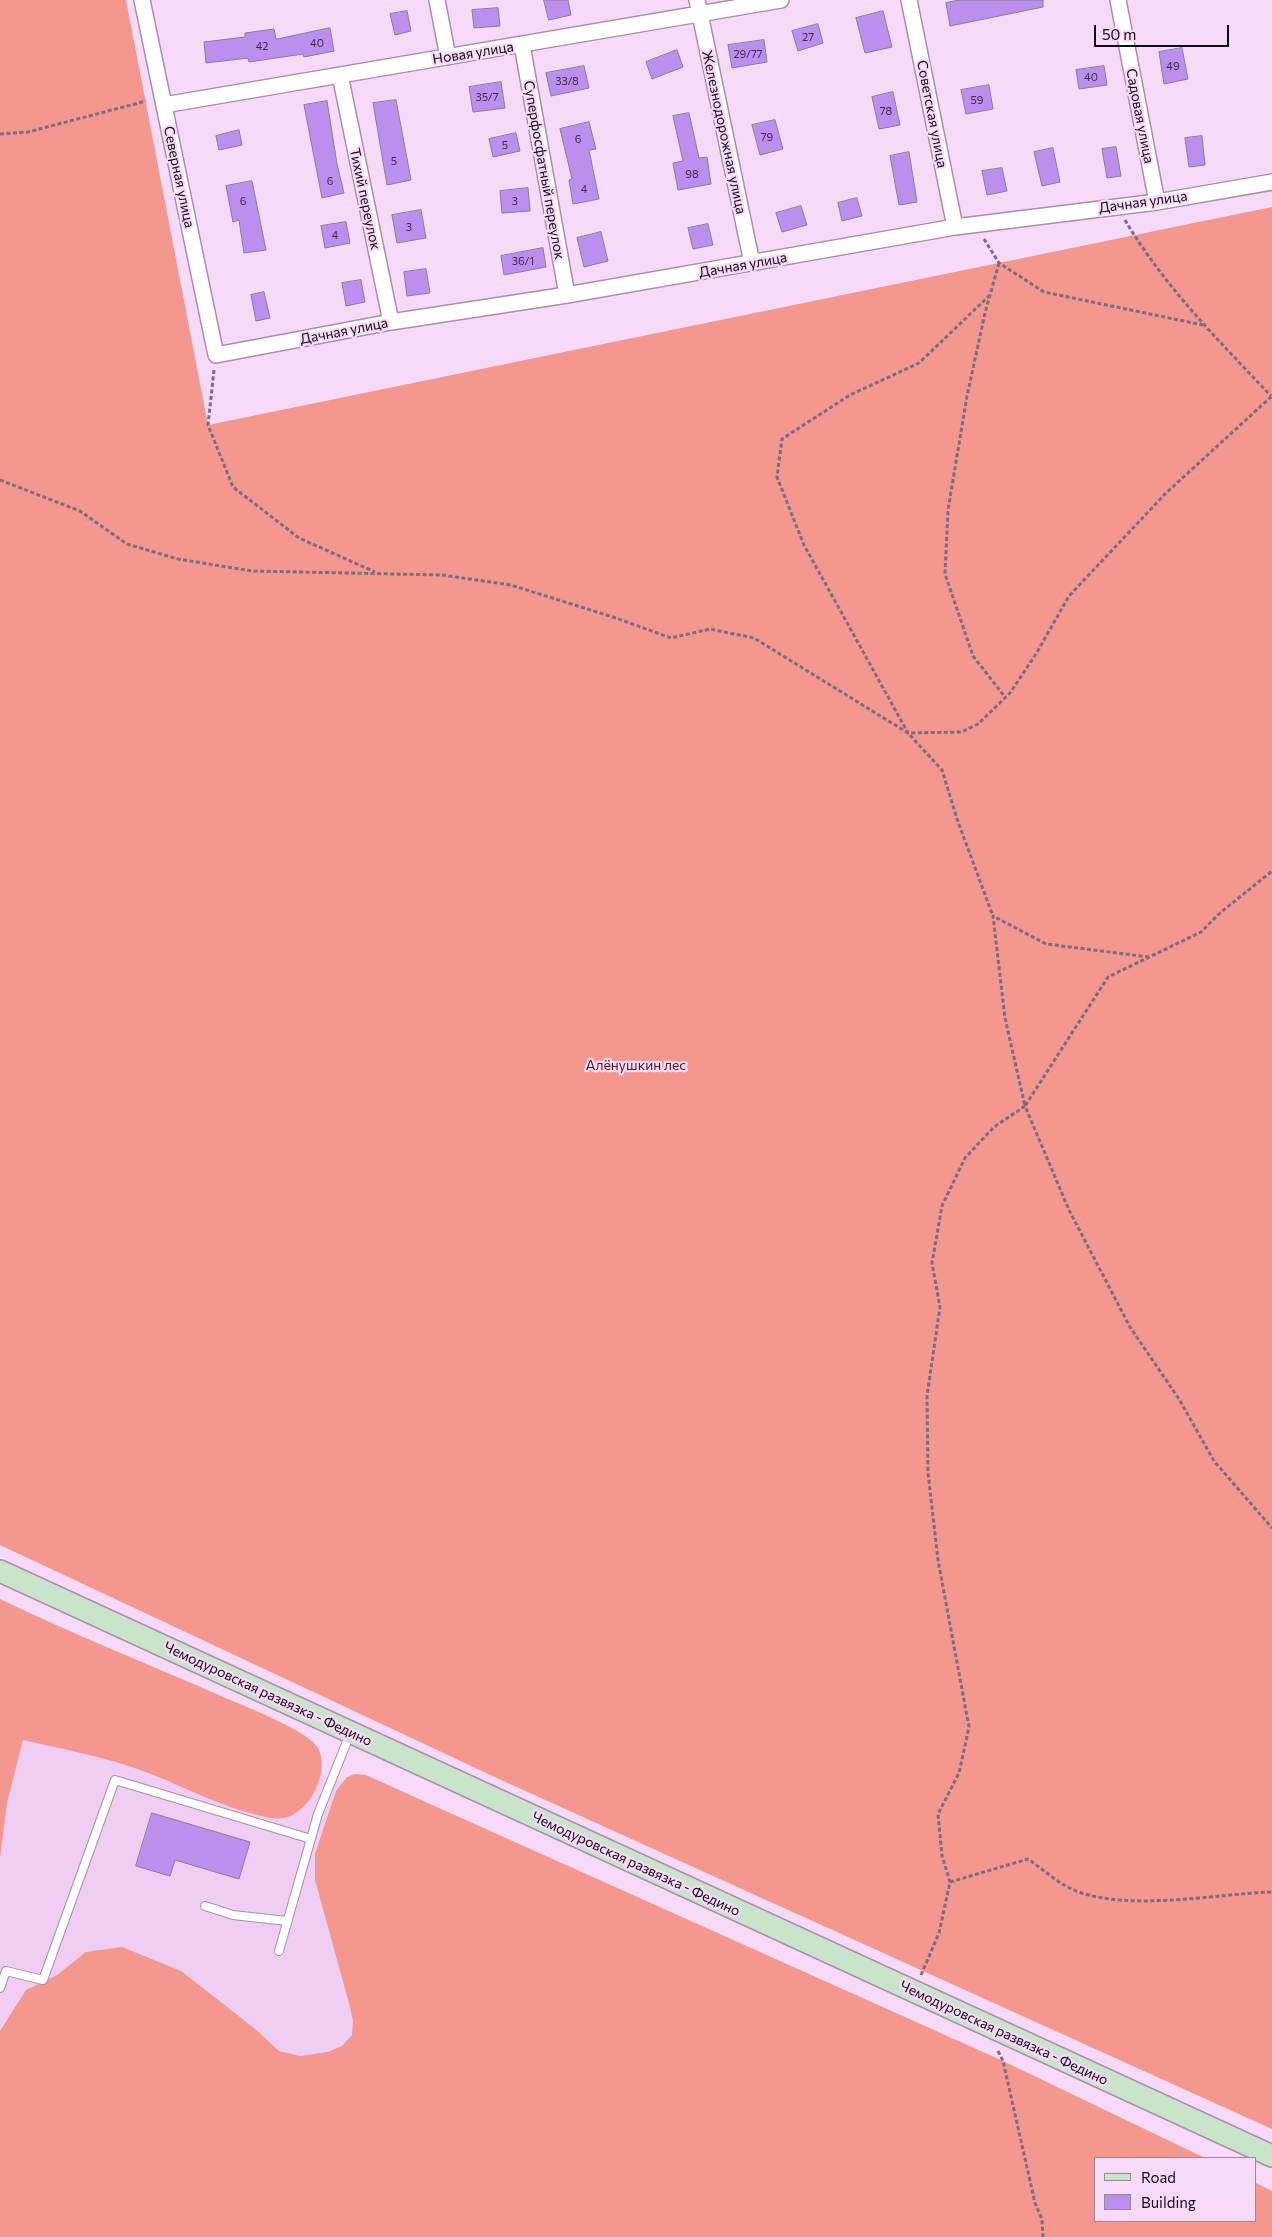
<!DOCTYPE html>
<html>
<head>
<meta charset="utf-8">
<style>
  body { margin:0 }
  #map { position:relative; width:1272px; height:2237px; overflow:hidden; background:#f7d9f8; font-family:Commissioner,sans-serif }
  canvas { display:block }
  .legend { position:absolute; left:1094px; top:2157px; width:162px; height:65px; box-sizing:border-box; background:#f7d9f8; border:1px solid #9c869d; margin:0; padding:6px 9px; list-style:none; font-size:15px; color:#130914 }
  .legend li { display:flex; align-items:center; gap:10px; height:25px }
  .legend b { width:25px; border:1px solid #9c869d }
  .scale { position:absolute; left:1094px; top:25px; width:135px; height:22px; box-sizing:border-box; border:2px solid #130914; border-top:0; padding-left:6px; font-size:15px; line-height:18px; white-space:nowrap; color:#130914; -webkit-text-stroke:4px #f7d9f8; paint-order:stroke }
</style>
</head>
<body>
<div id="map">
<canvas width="1272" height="2237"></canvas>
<ul class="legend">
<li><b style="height:6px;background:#cae3cb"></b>Road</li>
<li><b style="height:14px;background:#bc8fee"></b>Building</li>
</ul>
<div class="scale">50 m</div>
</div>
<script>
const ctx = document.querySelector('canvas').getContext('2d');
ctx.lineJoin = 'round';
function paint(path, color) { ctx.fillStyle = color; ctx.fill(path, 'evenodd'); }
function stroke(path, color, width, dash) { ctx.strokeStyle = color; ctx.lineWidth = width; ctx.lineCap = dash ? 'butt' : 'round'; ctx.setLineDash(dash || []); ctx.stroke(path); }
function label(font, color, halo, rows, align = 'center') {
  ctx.font = font + ' Commissioner,sans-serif'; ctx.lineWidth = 4.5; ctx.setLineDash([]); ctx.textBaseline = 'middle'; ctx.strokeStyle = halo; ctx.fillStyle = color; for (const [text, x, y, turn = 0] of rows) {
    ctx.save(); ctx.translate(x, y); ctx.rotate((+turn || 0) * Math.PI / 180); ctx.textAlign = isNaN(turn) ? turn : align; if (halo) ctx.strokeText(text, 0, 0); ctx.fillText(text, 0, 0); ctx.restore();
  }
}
paint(new Path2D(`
  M46 1647 332 1778 468 1844 299 2136 0 2111V1804Z`), '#f0cdf2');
paint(new Path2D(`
  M0 0H126L208 425 1272 207V2129L499 1779 0 1545Z
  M0 1599C73 1634 148 1664 221 1696 244 1706 299 1727 315 1744 329 1760 319 1789 307 1803 296 1815 287 1820 271 1818 226 1810 186 1787 143 1771 106 1757 62 1749 23 1740L7 1803 0 1858Z
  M355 1774 366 1775 439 1808 1003 2061 1205 2158H1096V2221H1256V2183L1272 2191V2237H0V2031L26 1990 57 1975 86 1952 122 1947 181 1971 254 2028 279 2051 300 2056 328 2052 342 2046 352 2035 353 2021 350 2007 315 1880V1854L336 1791 347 1777Z`), '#f4978f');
const building = new Path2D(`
  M544 0H568L571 15 549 20Z
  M959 0H1043V7L950 26 946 3Z
  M498 8 500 26 474 28 472 10Z
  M407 11 411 31 395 35 390 14Z
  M883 11 892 47 865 53 856 18Z
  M818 24 823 43 798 51 792 31Z
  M330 28 334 51 304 57 303 54 249 62 248 58 206 63 204 42 245 37V33L274 29 276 39Z
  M764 40 767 62 732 68 728 45Z
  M1182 48 1188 79 1164 84 1159 52Z
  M677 50 683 67 652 79 646 62Z
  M584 66 589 88 551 96 546 73Z
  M1104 66 1107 85 1079 89 1076 70Z
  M501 82 505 108 473 112 469 87Z
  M989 85 993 109 966 114 961 90Z
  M893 92 900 125 879 129 872 97Z
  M396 100 411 180 387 185 373 103Z
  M327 101 337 164 344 193 322 198 304 105Z
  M689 113 699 158 707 157 711 184 678 190 673 163 683 161 673 116Z
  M775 120 783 149 760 155 752 125Z
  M589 122 596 149 589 150 599 199 573 204 569 180 572 179 560 129Z
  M239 130 242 145 219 150 216 136Z
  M516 133 520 151 493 157 489 139Z
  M1202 136 1205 165 1189 167 1185 138Z
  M1116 147 1121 176 1107 178 1102 149Z
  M1053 148 1060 182 1042 186 1034 152Z
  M909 152 917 202 899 205 890 156Z
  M1002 168 1007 191 987 195 982 171Z
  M252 181 266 250 244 253 239 220 233 222 226 186Z
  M528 188 530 211 502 213 500 191Z
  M857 198 862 216 842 221 838 203Z
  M801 206 807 225 782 232 776 213Z
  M421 210 426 238 397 243 392 215Z
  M346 222 350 243 325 248 321 226Z
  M708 224 713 245 693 249 688 228Z
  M601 232 608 261 584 267 577 238Z
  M543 248 546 267 504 275 501 256Z
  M426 269 430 293 407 296 404 272Z
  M361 280 365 302 346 306 342 283Z
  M264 292 270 318 256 321 251 295Z
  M152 1813 250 1842 239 1879 175 1860 170 1876 136 1866Z`);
paint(building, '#bc8fee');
stroke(building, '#897b9c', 1);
const lane = new Path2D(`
  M205 1906 233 1915 287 1921
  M279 1951 318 1814 350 1734
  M0 1988 6 1971 43 1980 115 1780 311 1839`);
const street = new Path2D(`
  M142 0 216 355 391 322 567 295 955 227 1157 202 1272 182
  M437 0 448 57
  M697 0 752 263
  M909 0 955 227
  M1118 0 1157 202
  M522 45 567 295
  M340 75 391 322
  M164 105 781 0`);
const secondary = new Path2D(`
  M0 1571 1272 2156`);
stroke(lane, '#aa8eab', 10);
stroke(street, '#aa8eab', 18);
stroke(secondary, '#aa8eab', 24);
stroke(new Path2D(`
  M0 134 28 132 146 101
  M1125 220C1164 286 1219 341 1271 396
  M984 239 999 263 1044 292 1203 325
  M999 263 985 313 967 396 948 510 945 574 973 656 1005 697
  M990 295 919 363 850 395 782 439 777 477 804 545 908 733 961 732 978 724 1010 693 1036 654 1069 596 1166 493 1272 396
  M214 370 208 425 233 487 299 538 375 572
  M0 480 80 511 127 544 178 559 252 571 442 575 511 585 616 618 671 638 710 629 754 638 908 733 942 770 957 819 993 916
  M1149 957 1046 944 993 916 1005 1018 1025 1106 1108 977 1201 932 1220 913 1272 871
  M950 1882 1028 1859C1044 1870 1061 1886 1079 1892 1132 1911 1215 1894 1272 1892
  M921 1975 939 1933 950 1882 942 1856 938 1814 959 1773 969 1727 938 1560 928 1473 927 1396 940 1307 932 1263 942 1206 965 1158 994 1127 1025 1106 1069 1210 1130 1327 1179 1399 1214 1461 1272 1528
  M998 2051 1003 2061 1035 2203 1042 2219 1043 2237`), '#7e6b7f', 3, [4, 2.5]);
stroke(lane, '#fff', 8);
stroke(street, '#fff', 15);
stroke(secondary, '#cae3cb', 21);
label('11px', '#3d2a4a', null, [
  ["27",808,37],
  ["40",317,43],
  ["42",262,46],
  ["29/77",748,54],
  ["49",1173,66],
  ["40",1091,77],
  ["33/8",567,81],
  ["35/7",487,97],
  ["59",977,100],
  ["78",886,111],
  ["79",767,137],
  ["6",578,139],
  ["5",505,145],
  ["5",394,161],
  ["98",692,174],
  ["6",330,181],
  ["4",584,189],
  ["6",243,201],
  ["3",515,201],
  ["3",409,227],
  ["4",335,235],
  ["36/1",523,261]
]);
label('14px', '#130914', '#f7d9f8', [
  ["Новая улица",473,53,-9],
  ["Советская улица",932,114,79],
  ["Садовая улица",1140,116,79],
  ["Железнодорожная улица",724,132,78],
  ["Суперфосфатный переулок",544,170,80],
  ["Северная улица",179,177,78],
  ["Тихий переулок",365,199,78],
  ["Дачная улица",1143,202,-8],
  ["Дачная улица",743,265,-10],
  ["Дачная улица",344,331,-11],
  ["Чемодуровская развязка - Федино",268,1694,25],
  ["Чемодуровская развязка - Федино",636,1864,25],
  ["Чемодуровская развязка - Федино",1004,2033,25]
]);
label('14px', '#5d1617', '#f7d9f8', [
  ["Алёнушкин лес",636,1065]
]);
</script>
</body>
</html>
